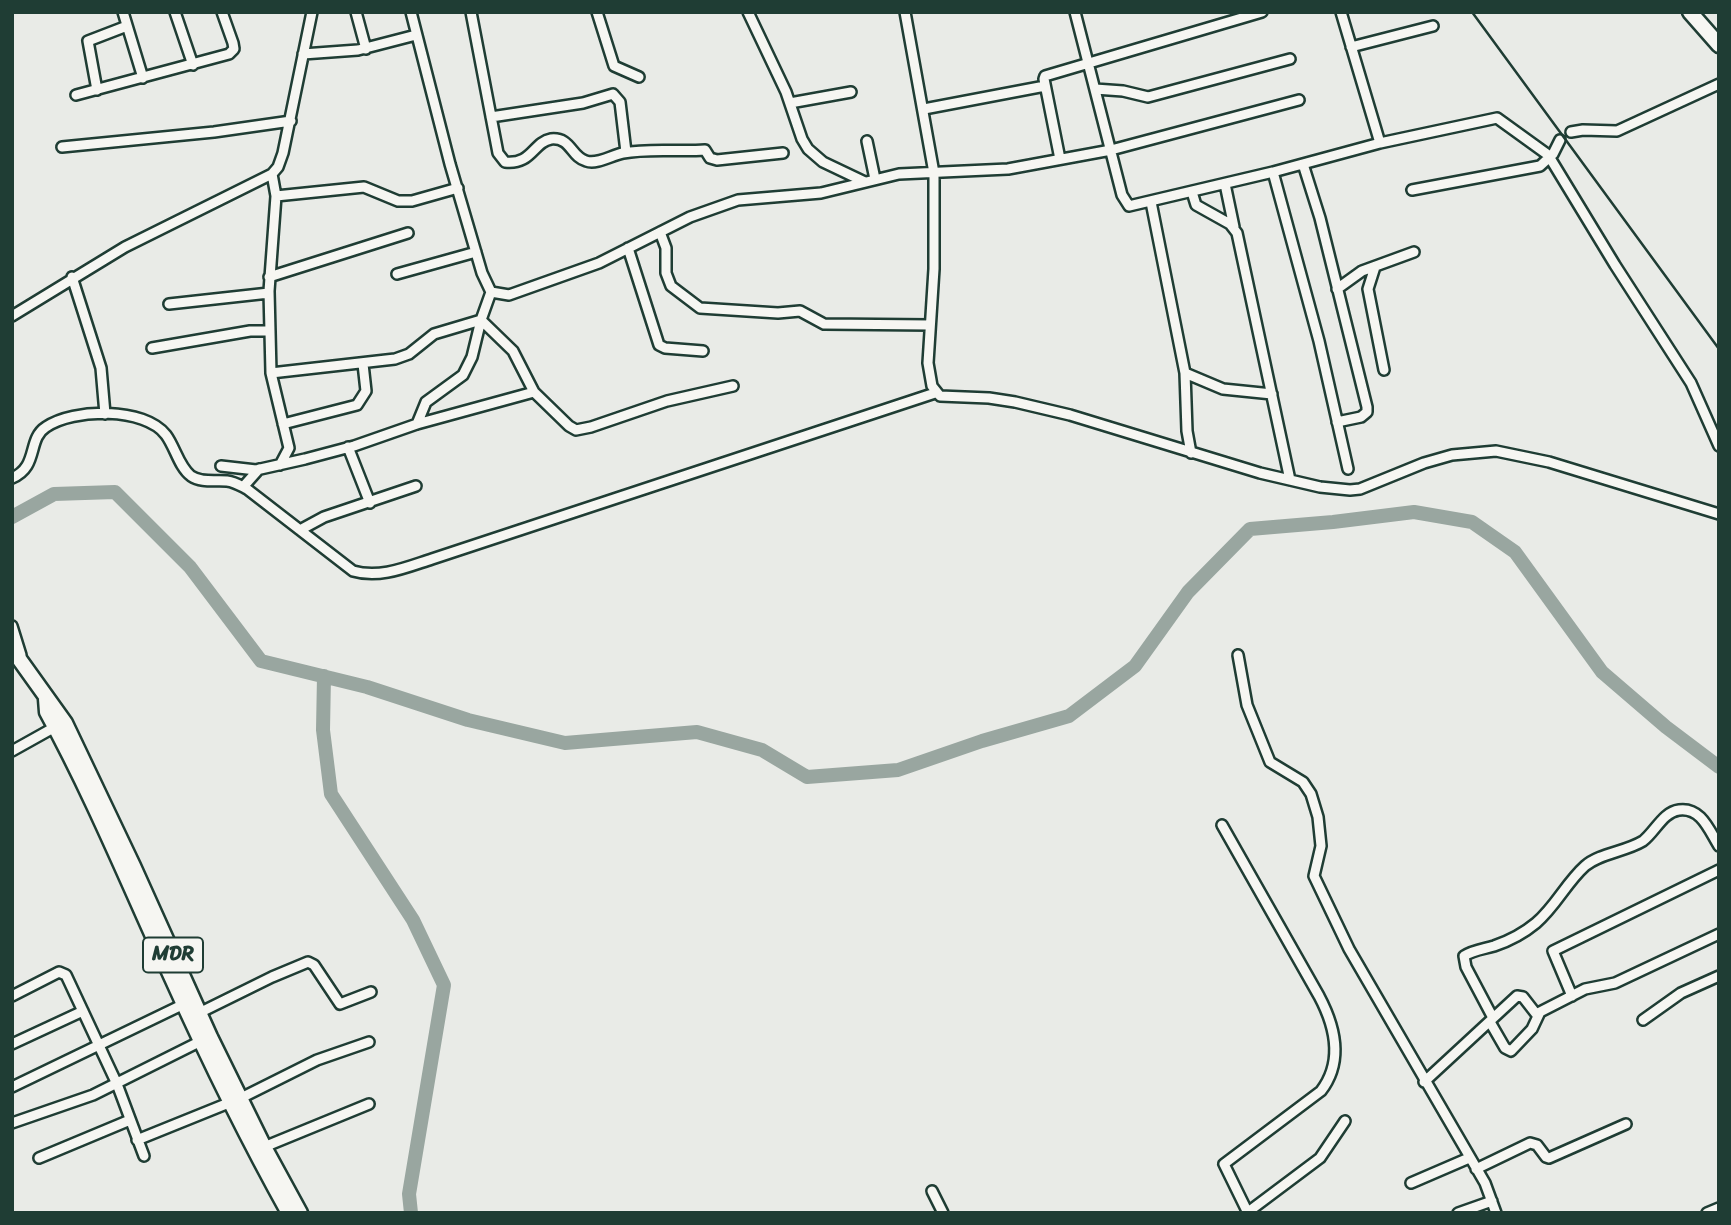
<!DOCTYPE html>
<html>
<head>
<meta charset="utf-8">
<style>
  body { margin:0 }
  #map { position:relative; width:1731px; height:1225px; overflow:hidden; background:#e9ebe7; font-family:Sriracha,sans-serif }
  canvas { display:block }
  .frame { position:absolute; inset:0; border:14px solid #1f3d34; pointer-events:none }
</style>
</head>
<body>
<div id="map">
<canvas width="1731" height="1225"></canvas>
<div class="frame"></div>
</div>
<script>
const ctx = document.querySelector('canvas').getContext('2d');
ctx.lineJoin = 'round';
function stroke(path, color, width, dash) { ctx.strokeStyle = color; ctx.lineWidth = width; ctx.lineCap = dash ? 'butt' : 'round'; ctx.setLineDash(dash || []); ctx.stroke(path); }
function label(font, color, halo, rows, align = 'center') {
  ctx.font = font + ' Sriracha,sans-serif'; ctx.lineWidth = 7; ctx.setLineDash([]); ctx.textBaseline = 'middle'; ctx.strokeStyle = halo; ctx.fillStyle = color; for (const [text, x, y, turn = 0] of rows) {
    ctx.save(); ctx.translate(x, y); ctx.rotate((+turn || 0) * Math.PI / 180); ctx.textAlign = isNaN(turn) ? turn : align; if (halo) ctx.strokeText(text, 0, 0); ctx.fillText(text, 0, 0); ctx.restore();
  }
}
stroke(new Path2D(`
  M12 517 54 494 115 492 190 567 261 661 367 687 468 720 565 743 697 732 762 750 807 777 898 770 982 741 1069 716 1135 666 1188 592 1250 529 1333 522 1414 512 1472 522 1515 552 1602 672 1666 727 1719 767
  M324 676 323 730 331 794 413 920 444 985 409 1194 411 1213`), '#99a6a0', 14);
const minor = new Path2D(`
  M123 12 143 78
  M175 12 193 65
  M356 12 366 49
  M411 12 450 164 482 273 491 292 509 295 599 263 690 217 738 200 821 193 899 174 1008 169 1111 150 1299 100
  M471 12 498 153 505 162C532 165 533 142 551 139 571 137 571 157 586 161 597 165 612 155 623 153 649 148 678 152 705 150L710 158 717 160 783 153
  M597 12 614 66 639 77
  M748 12 786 92 802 139 808 149 823 162 865 182
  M905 12 934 173V269L928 363 932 386 940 396 989 398 1015 402 1070 415 1260 473 1320 487 1350 490 1360 489 1424 463 1452 455 1496 451 1549 462 1719 514
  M1075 12 1122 195 1129 206 1273 172 1380 143
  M1341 12 1380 143 1497 118 1551 157
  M1351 47 1433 26
  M303 54 358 50 416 35
  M1095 89 1123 91 1148 97 1290 59
  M97 90 88 41 127 26
  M76 95 229 54 234 49 233 43 222 12
  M790 103 851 92
  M924 109 1045 86
  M491 117 583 103 613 94 620 102 626 152
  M1571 132 1583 130 1617 131 1719 84
  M867 141 875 179
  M62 147 214 132 291 121
  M1550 158 1615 265 1691 383 1719 446
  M1060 159 1044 79 1045 76 1262 12
  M1303 164 1320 218 1367 407V412L1361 417 1337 422
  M1273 172 1319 341 1348 469
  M272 174 276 196 269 291 271 373 289 448 280 465
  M1225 184 1234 227
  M1412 190 1540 166 1553 154 1560 140
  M1192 192 1196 205 1230 224 1237 233 1290 480
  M276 196 364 187 398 201H412L458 188
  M1151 202 1185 373 1187 431 1191 453
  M660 232 666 248V273L671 286 700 308 778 313 800 311 824 324 930 325
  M628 248 659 345 665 348 703 351
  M1375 267 1368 289 1384 370
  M397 274 476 252
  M72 277 101 368 105 414
  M269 277 408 233
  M1337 289 1362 271 1414 252
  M169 304 269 293
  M12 316 125 247 272 174 278 167 283 153 312 12
  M152 348 250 331H269
  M271 373 395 359 409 354 434 334 481 320 513 351 534 392 569 426 576 430 591 427 667 401 733 386
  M1185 373 1223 389 1272 394
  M283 424 357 405 366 391 363 364
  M417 424 426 402 463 375 472 357 481 320 491 292
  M348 447 370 503
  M221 466 256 470 305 459 354 446 417 424 534 392
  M12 478C39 467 27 439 46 427 73 408 145 407 166 435 175 447 179 467 191 476 201 483 215 480 227 481 235 482 241 486 247 489L353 571C380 579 407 567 432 559L935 393
  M243 487 259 469
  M300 530 324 517 416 486
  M12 626 21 655
  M1238 655 1247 705 1270 762 1303 782 1311 794 1318 817 1321 846 1314 876 1349 949 1485 1183 1496 1213
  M12 751 55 727
  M1222 825 1319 996C1335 1026 1344 1061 1321 1091L1224 1164 1248 1213
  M12 996 59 972 66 975 117 1084 144 1156
  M1572 996 1553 951 1719 870
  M199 1013 272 977 308 962 314 965 340 1004 371 992
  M1493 1018 1466 967 1464 956C1473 950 1484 949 1494 946 1509 941 1524 933 1536 923 1556 906 1566 883 1585 866 1600 853 1625 852 1643 841 1655 832 1663 812 1679 810 1701 807 1709 830 1719 846
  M1643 1020 1681 993 1719 976
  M1490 1022 1505 1048 1511 1051 1532 1029 1540 1012 1585 989 1615 983 1719 934
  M12 1044 83 1011
  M1424 1082 1517 996 1523 997 1537 1015
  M12 1087 184 1004
  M12 1123 93 1095 201 1041
  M137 1140 241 1098 317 1060 369 1042
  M264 1147 369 1104
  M39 1158 130 1120
  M1476 1169 1530 1143 1537 1145 1546 1157 1549 1158 1626 1124
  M1411 1183 1469 1158
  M932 1191 943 1213
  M1248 1212 1320 1158 1345 1121
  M1458 1213 1492 1201
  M1707 1213 1719 1208`);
const primary = new Path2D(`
  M1690 12 1719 45
  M12 649 65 723 133 866 210 1037 264 1147 300 1213
  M46 699 47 712C94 798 131 889 172 978 208 1058 246 1136 289 1213`);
stroke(minor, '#1f3d34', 14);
stroke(primary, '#1f3d34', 19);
stroke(minor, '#f6f6f2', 9);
stroke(primary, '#f6f6f2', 14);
stroke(new Path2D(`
  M1472 12 1719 349`), '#1f3d34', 2.5);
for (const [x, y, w] of [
  [173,955,60]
]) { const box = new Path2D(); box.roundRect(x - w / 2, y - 17.5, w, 35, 5); ctx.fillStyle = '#f6f6f2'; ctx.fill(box); stroke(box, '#1f3d34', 2); }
label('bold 21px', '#1f3d34', null, [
  ["MDR",173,955]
]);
</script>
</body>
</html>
